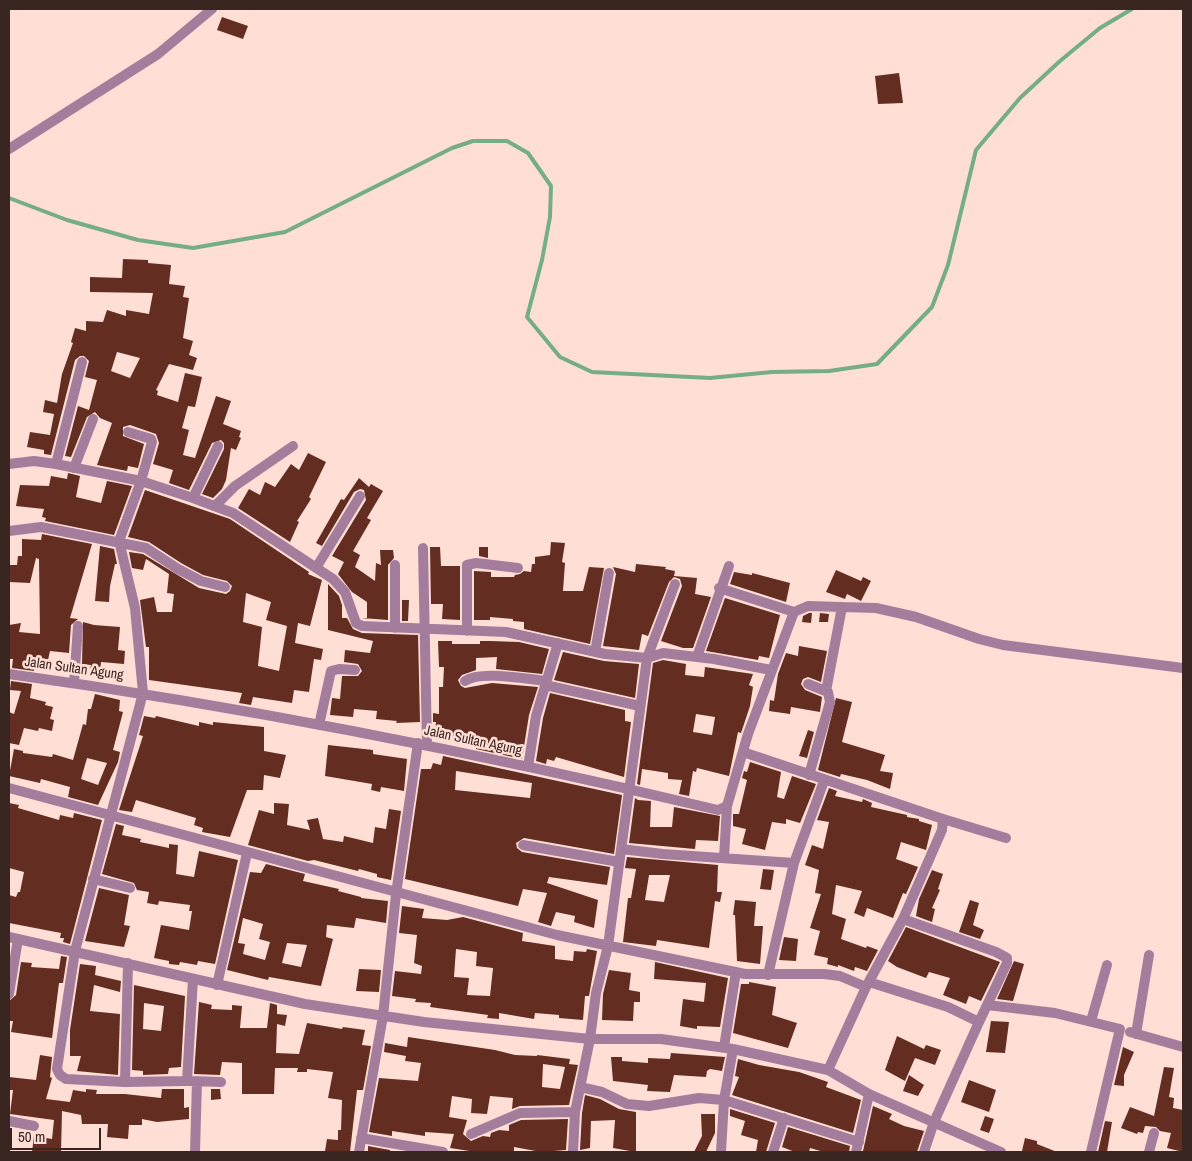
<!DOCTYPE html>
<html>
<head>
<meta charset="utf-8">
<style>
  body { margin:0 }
  #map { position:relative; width:1192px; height:1161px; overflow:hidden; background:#ffded6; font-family:"Archivo Narrow",sans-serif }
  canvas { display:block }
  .frame { position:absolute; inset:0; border:10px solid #3a2621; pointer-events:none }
  .scale { position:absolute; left:10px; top:1128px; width:91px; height:22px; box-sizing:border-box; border:2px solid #3a2621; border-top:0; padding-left:6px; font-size:15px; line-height:18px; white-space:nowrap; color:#3a2621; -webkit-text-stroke:4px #ffded6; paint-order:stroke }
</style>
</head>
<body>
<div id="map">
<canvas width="1192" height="1161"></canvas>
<div class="frame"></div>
<div class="scale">50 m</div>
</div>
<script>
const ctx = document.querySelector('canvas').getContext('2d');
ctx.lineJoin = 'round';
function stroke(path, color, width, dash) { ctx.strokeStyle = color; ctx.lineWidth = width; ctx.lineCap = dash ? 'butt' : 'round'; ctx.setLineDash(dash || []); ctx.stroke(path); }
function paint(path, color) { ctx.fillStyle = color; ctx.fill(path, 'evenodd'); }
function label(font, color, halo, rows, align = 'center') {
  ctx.font = font + ' "Archivo Narrow",sans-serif'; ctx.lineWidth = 5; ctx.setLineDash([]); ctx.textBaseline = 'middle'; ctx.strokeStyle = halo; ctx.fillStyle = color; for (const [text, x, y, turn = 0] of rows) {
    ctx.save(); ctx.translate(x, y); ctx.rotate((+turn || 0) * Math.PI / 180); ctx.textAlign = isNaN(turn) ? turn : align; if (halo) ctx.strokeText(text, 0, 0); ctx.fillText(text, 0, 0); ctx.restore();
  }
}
stroke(new Path2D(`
  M9 198 67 220 138 240 193 248 285 232 452 148 473 141H507L528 153 551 186 550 217 542 260 527 317 560 357 592 372 710 378 772 372 829 371 877 364 932 307 948 265 976 150 1020 98 1060 61 1100 28 1132 9`), '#75ad86', 4);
paint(new Path2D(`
  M222 17 248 26 243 39 217 30Z
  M899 73 903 103 878 104 875 76Z
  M123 259 148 260V263L171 265 169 284 185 286 183 297 189 298 183 338 193 341 189 355 197 358 193 370 169 364 156 390 158 391 157 395 178 402 185 373 202 377 195 407 188 406 182 428 189 430 183 455 195 458 216 396 231 401 223 424 241 431 239 437 241 438 236 450 231 448 226 480 222 489 213 498 202 494 224 449V443L221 440 212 443 189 490 169 483 173 470 153 464 159 443 156 434 130 425 123 427V436L144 444 138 468 128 466 127 471 97 465 112 423 100 418 95 412 87 417 71 457 65 456 78 406 89 410 97 380 85 377 89 361 84 356H80L75 360 51 455 44 454V450L27 447 30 432 50 435 54 414 43 412 45 400 57 403 62 374 73 343 71 342 75 328 86 331V321L103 322 107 310 126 316V310L149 314 153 293 90 292V277L122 278ZM117 352 140 358 130 378 111 371Z
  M308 453 326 462 309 497 311 499 297 521 299 522 290 542 238 508 249 489 260 495 265 482 275 487 291 464 299 470Z
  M68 473 80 476 76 497 101 503 107 481 132 486 114 535 45 521 46 518 42 517 44 509 16 506 20 485 49 486 51 476 67 479Z
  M359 478 369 487 371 484 383 491 367 518 371 520 353 551 360 555 355 567 375 581 376 563 381 565 380 550H393L394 558 388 565V620L362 618 367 619V602L352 592 338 574 344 562 332 556 366 500 364 490 360 489 354 492 322 546 316 543 341 499 344 500Z
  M145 490 230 519 309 572 308 574 322 580 310 626 298 623 295 643 323 649 321 660 314 659 309 692 294 690 292 703 253 697 251 705 239 703 242 693 149 680V647H146L140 600 154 597 157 612H172L174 594 167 593 169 574 146 559 143 570 132 568 129 552 143 554 199 588 226 594 230 591 232 586 227 581 203 575 181 563 149 542 128 537ZM246 593 271 602 266 620 287 626 279 671 258 666 262 627 243 622Z
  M42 534 92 544 70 618 78 619 71 625 69 653 50 651 46 669 34 667V671L12 668 13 659H9V625L21 623 19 632 40 634 39 559 36 558 30 583 9 582V565H17L18 556H22V539L41 540Z
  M551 542 565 543 562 562 565 563 563 591H583L589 567 604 568 590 644 524 629V622L513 621V619L490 617V620H474V571L491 572V577H514L515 575 520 574 524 571 531 572 532 564H535V557L550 555Z
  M100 546 114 549 117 564H115L110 586 109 602 95 601Z
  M430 547H440L441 566H460V620L442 619 443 604H431Z
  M479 547H488V558L479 556Z
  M636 564 666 567 665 569 675 571 674 576 697 578 695 594 711 597 693 648H683L661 641 682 586 680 579 674 577 669 582 648 636 642 634 639 650 603 646 616 574 613 567 635 572Z
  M836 570 861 581 863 577 871 581 861 601 847 594 845 599 826 592Z
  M734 572 752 575V573L790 583 786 602 730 584Z
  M328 584 339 596 342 605V618H347L353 629 362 633 418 635 420 722 396 723 397 721 376 719 377 711 354 709 353 717 330 715 332 698 340 699 342 676H358L362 671 358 664 344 662 345 650 370 653 373 641 328 630Z
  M725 598 780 615 769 658 759 656 758 660 706 651Z
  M402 600H409L408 621H402Z
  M809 613H812L811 623 802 622 803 616Z
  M820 613 829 614 828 622H819Z
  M83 622 94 625 120 627 118 650 125 651 124 664 101 662 100 671 90 670 91 665 82 664Z
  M438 641H452V644H480V641H490L519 642 549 649 542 674 496 669 497 657 476 658V670L462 675 458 680 461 686 465 688 492 683 538 687 529 715 522 759 476 749V737L435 736 436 722H433V713L439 714V687H443L444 667H439Z
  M799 646 827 651 821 682 808 677 803 679 801 684 805 690 822 697 820 712 791 707 790 714 769 711 770 700 774 701 778 674 786 653 798 656Z
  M563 652 604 661 639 664 635 698 554 680Z
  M663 660 686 664 685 675 704 677 705 667 753 674 749 685 753 687 750 706 741 733 738 732 729 776 697 768 696 772 693 771 689 796 679 794 682 780 668 779V773L642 769 640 785 637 784 653 663ZM696 714 715 717 712 735 693 732Z
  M11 681 32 684 30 698 46 702 45 705 53 707 50 719 54 720 52 731 39 728 38 731 24 728 19 745 9 743V712L14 714 21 691 10 690Z
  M550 693 625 710V721L631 722 624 777 556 757 554 761 547 759 546 764 536 761 543 718Z
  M95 694 120 700 119 711 123 712 113 750 120 752 118 762 98 805 68 797 70 787 41 779 40 783 9 776 14 749 23 751V753L52 757 53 754 73 760 83 724 86 725 88 709H91ZM87 758 107 763 98 785 81 779Z
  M836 698 852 702 842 742 885 755 880 771 893 773 890 789 867 780 841 774 840 777 818 770Z
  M144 716 155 718 156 716 199 726V722L213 725V722L264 727V751L286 755 280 778 264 775 263 790H247L230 837 202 832 203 828 194 825 196 818 136 800 132 812 119 810 143 736 139 735Z
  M808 730 814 732 807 758 799 756Z
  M328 745 373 750V754L407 759 404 791 381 787 380 792 371 790 372 784 325 776Z
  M443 756 622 795 614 854 524 838 516 843 517 848 522 852 610 867 607 885 549 877 547 883 598 900 594 928 574 922 575 916 556 912 551 926 538 922 547 893 523 889 518 906 405 879 421 769H431L433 763 441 765ZM456 771 532 783 530 798 455 790Z
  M750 762 781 772 777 797 784 799 792 776 816 784 800 823 786 819V824L772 822 765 850 742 844 746 829 733 826V814H739L747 780 742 778 744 771 747 772Z
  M829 788 837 791 835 796 862 802 863 799 872 803 871 807 907 815V817L919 819V821L932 825 926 850 901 842 896 859 918 867 906 894 903 893 893 918 867 908 864 917 854 913 862 891 836 885 832 914 846 919 841 939 866 948 867 946 878 950 867 971 855 967 854 971 838 965V967L827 964 828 958 814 955 820 931 810 928 821 894 815 893 819 870 805 865 812 845 823 849 829 822 817 820Z
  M635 798 638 800 651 801 650 827H672L674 807 720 816 718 841 696 840 695 849 629 843Z
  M9 803 19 805 18 808 59 820 60 815 73 818 74 813 102 820 70 944 63 942 64 938H60L61 933 9 923V895L16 897 18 892H20L24 872 9 868Z
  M274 803 289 804 287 825 310 830 307 820 318 818 323 839 343 842 344 836 373 843 375 827 386 829 389 809 401 811 391 880 377 877V874L359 869 358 871 314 860 308 861 248 845 259 810 274 814Z
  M116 824 124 826 122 835 141 839 140 842 169 848V844L178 845 176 874 194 877 199 851 238 860 215 964 198 961 197 965 180 962 179 965 169 964V961L154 958 161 925 189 930 192 911H189L190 905 159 901 158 905 147 903 149 892 137 890 134 883 102 874Z
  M627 857 718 865 717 892H722L720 902 715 901 709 948 657 940 656 946 623 942 628 898H631L636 869 625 868ZM649 875H670L664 902 645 900Z
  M266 864 305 874 303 881 339 889 338 891 361 897V898L388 901 386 923 356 918 354 928 327 925 326 937 333 939 321 986 269 977 268 980 227 970 250 872 261 873ZM243 918 263 924 259 939 270 942 265 960 243 954 245 944 238 943ZM287 943 307 945 301 967 282 963Z
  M763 869 774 870 771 890 760 889Z
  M932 870 943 874 938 889 940 890 932 908 935 909 932 922 916 916 919 899Z
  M99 888 129 895 124 925 130 926 124 947 85 941Z
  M735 900 756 902 754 926H763L760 964 737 961 735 915H733Z
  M970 900 979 903 973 925 984 930 980 939 959 932Z
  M402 906 424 909 422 918 447 920 463 917 523 933 522 941 555 946V959L573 961 574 951 586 952 587 949 597 951 589 996H585L583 1020 559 1018V1015L535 1013 534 1019 499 1013V1019L487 1018 488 1015 430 1007 431 1003 415 1002 416 999 392 996 395 971 421 974 422 966 414 963 417 935 399 933ZM456 949 477 952 476 966 493 968 490 996 467 995 469 978 454 977Z
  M906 927 1000 962 981 1001 969 996 966 1004 943 995 950 978 929 972 926 978 897 967 888 961Z
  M784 937 798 939 796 961 779 960Z
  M61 956 67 957 63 983H59L52 1038 11 1032 13 1021H9V1001L16 995 21 962 32 963 31 967 59 969Z
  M1014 961 1024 964 1013 1001 997 999Z
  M655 962 728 978 720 1027 697 1026V1029L680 1026 683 999 704 1002 706 983 654 979Z
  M80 964 96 966 95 975 121 981 120 992 94 985 90 1011 120 1014 118 1075 77 1071 81 1056H70V1030Z
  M359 969 381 970 379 992 356 991Z
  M609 970 631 973 629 990 640 992V1002H634L633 1021 602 1020 603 994Z
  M749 982 776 987 772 1015 797 1023 788 1048 733 1033 741 984H749Z
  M134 985 185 996 181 1067 169 1068 168 1074 143 1075V1071L132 1070ZM144 1003 164 1006 161 1031 143 1029Z
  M199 1002 212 1005 211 1009 232 1010V1005L242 1006 240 1028H267L270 1003 277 1005V1014L287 1015 285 1026 277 1024 276 1053 299 1054 307 1023 342 1029 343 1027 365 1030 362 1045 371 1046 363 1090H357L350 1152 325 1151 327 1139 338 1140V1130H341L342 1100 328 1098 333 1072 307 1069V1072H297L298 1068H275L274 1094H242V1063L222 1062 220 1075 194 1074Z
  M991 1021 1009 1022 1005 1053 986 1052Z
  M897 1036 924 1049 926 1045 941 1050 935 1065 915 1058 905 1081 885 1070Z
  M408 1037 495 1050 515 1055 537 1056V1055L570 1059 569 1064 578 1065 569 1105 520 1106 512 1109 513 1098 490 1096 487 1114 471 1113 472 1099 452 1096 449 1117 467 1120 463 1134 471 1141 483 1136 490 1137 491 1133 499 1130 509 1131V1125L521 1120 568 1119 566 1150 541 1152 514 1147V1152H476L450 1148 454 1134 425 1132V1136L392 1131V1136L369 1132 379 1078 418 1081 421 1063 405 1061 406 1056 384 1052 385 1043 407 1047ZM543 1064 565 1067 560 1089 542 1087Z
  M1123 1047 1134 1052 1124 1075V1086L1114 1085Z
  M671 1053 725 1057 722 1071 710 1069 707 1071 706 1077 674 1075 670 1092 647 1091 648 1085 613 1081 611 1057H622V1061L648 1063V1058L670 1059Z
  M40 1055 52 1057 50 1077 52 1078 46 1099 70 1102 73 1090 86 1092V1089L97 1090 96 1094H125L161 1098 162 1089H184V1108L189 1107V1119L157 1122 142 1119V1125H129L128 1139 107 1137 108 1124H82L81 1115 62 1111 61 1152H32L34 1136 52 1139 54 1120 10 1114 13 1090H9V1077L36 1080Z
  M738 1059 759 1065 799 1072 828 1082 826 1087 861 1100 853 1133 732 1095 739 1077 735 1076Z
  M1164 1067 1174 1068 1169 1097 1174 1098 1173 1108 1183 1110V1152L1167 1148 1171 1133 1160 1131 1156 1127 1145 1126 1143 1133 1138 1132 1137 1134 1121 1128 1130 1107 1154 1116Z
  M909 1075 924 1085 918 1096 903 1091Z
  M969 1080 996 1090 989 1112 961 1102Z
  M211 1089H220L221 1099 211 1100Z
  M585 1095 600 1099 619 1109 636 1112V1152L613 1148 615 1120 591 1121 590 1148 580 1150 582 1113Z
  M873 1106 892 1114 889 1119 904 1126 924 1131 917 1152 863 1151Z
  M730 1109 775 1123 766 1152H756L758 1140 741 1135 745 1121 730 1116Z
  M701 1114H715V1133L706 1152H694L702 1136Z
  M985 1116 994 1119 989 1133 980 1130Z
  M1105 1121 1112 1122 1107 1152H1098Z
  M788 1127 850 1146 849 1152H824L810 1148 809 1152H795L782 1147Z
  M1025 1138 1037 1141V1144L1057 1152 1022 1151Z
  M368 1146 390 1150V1152H368Z`), '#632d21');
stroke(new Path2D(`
  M9 149 158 54 212 9
  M128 432 151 439 152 442 141 481 119 541 135 608 143 693 75 951 57 1069 60 1075 66 1079 125 1082 187 1081 193 979
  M9 464 34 461 56 464 141 481 193 498 233 513 333 579 345 592 356 623 362 626 506 632 605 654 647 658 663 653 714 659 771 670
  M56 464 82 362
  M74 468 93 419
  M193 498 218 446
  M215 506 235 486 293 446
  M9 531 41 527 146 548 178 569 201 581 225 587
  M423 548 427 745
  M316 568 360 496
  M719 588 794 612 808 606 876 608 916 617 979 639 1003 645 1183 668
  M395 628V565
  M467 631V565L476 563 518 568
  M595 652 609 573
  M697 657 729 566
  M9 674C247 707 484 754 718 810L727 806 748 734 794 612
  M465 681C480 670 527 679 546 681
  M74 683 78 626
  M808 684 828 692 830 702 809 775
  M545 685 640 706
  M826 691 842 607
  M319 725 331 671 339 669 355 670
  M743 752 943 819 942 830 903 919 866 987 828 1070
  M528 767 536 716 558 643
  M9 788 557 935 745 974H824L840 976 866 987
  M943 819 1006 838
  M523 845 619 862
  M621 849 663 854 794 863
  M724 858 727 806
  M93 879 130 888
  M903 919 996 952 1007 958V963L979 1022
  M9 937 305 1004 424 1022 590 1039H661L733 1049 828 1070 869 1094 1001 1152
  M768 975 794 863 824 781
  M869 982 948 1007 979 1022 934 1122 924 1152
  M217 985 247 853
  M9 994 18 939
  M987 1005 1055 1013 1120 1029 1091 1152
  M1091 1021 1107 965
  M1130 1032 1183 1047
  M1136 1034 1149 955
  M724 1047 736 972
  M191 1081 221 1082
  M125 1082 128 963
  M580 1087 602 1092 627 1104 649 1106 699 1098 724 1100 859 1142
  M9 1121 34 1126
  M471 1134 520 1113 575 1112
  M361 1138 443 1152
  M195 1152 197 1081
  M359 1152 383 1016 396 894 418 743
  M573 1152 575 1112 590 1039 596 993 608 946 647 658 675 584
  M721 1152 724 1100 733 1049
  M773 1152 784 1118
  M856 1152 869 1094
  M1149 1152 1154 1133`), '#a47d9c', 10);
label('14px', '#3a2621', '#ffded6', [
  ["Jalan Sultan Agung",74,669,8],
  ["Jalan Sultan Agung",473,741,12]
]);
</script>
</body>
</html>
